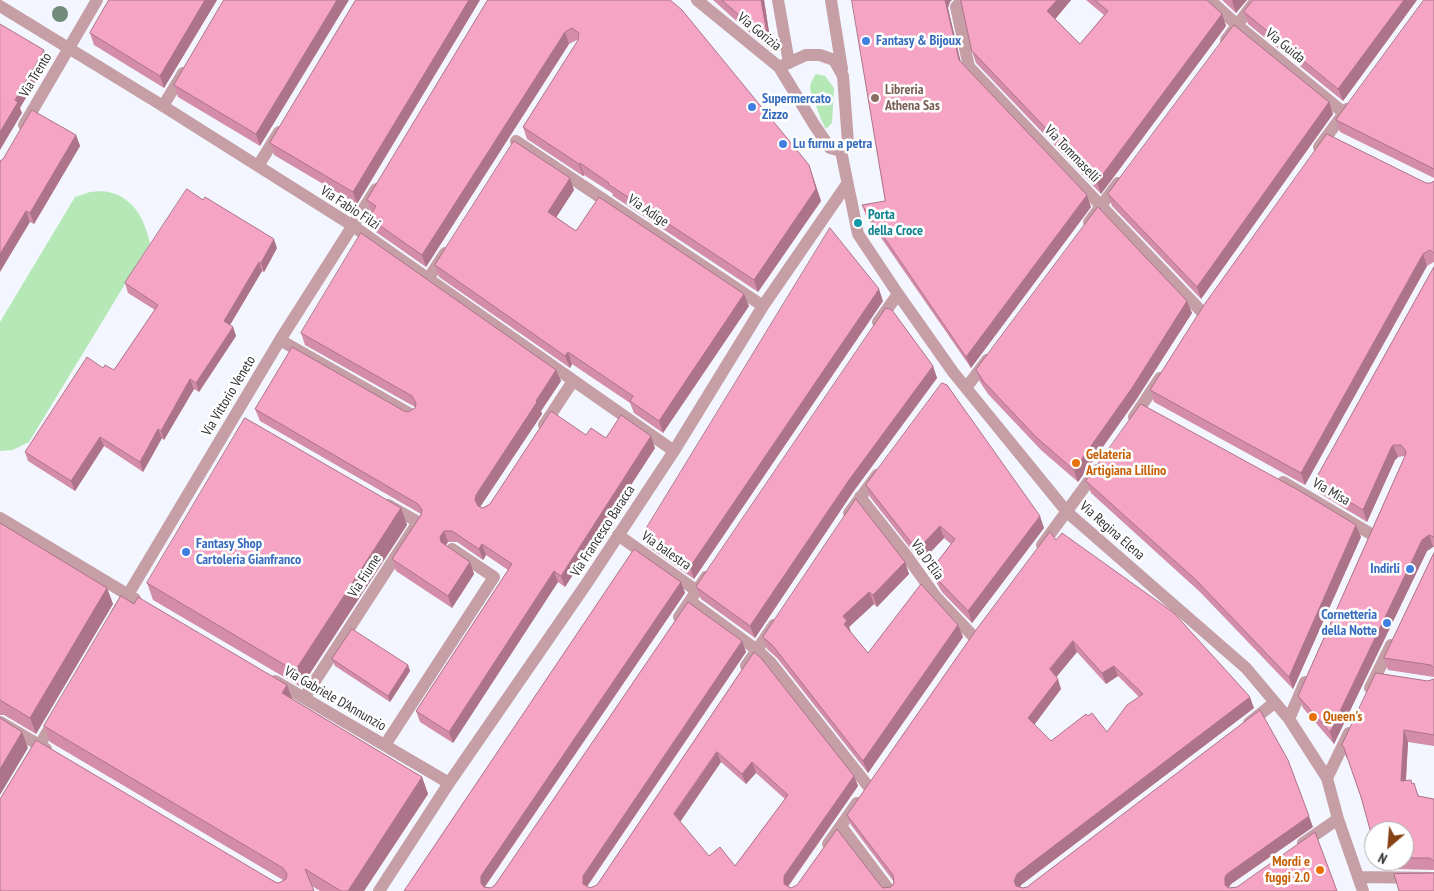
<!DOCTYPE html>
<html>
<head>
<meta charset="utf-8">
<style>
  body { margin:0 }
  #map { position:relative; width:1434px; height:891px; overflow:hidden; background:#f3f6fe; font-family:"PT Sans Narrow",sans-serif }
  canvas { display:block }
  .north { position:absolute; left:1364px; top:821px; width:50px; height:50px; box-sizing:border-box; background:#fff; border:1px solid #adadae; border-radius:50%; rotate:207deg; font-size:14px; font-weight:700; line-height:20px; text-align:center; color:#313235 }
  .north::after { content:''; display:block; margin:auto; width:18px; height:22px; background:#854113; clip-path:polygon(50% 0,100% 100%,50% 72%,0 100%) }
</style>
</head>
<body>
<div id="map">
<canvas width="1434" height="891"></canvas>
<div class="north">N</div>
</div>
<script>
const ctx = document.querySelector('canvas').getContext('2d');
ctx.lineJoin = 'round';
function paint(path, color) { ctx.fillStyle = color; ctx.fill(path, 'evenodd'); }
function stroke(path, color, width, dash) { ctx.strokeStyle = color; ctx.lineWidth = width; ctx.lineCap = dash ? 'butt' : 'round'; ctx.setLineDash(dash || []); ctx.stroke(path); }
function label(font, color, halo, rows, align = 'center') {
  ctx.font = font + ' "PT Sans Narrow",sans-serif'; ctx.lineWidth = 5; ctx.setLineDash([]); ctx.textBaseline = 'middle'; ctx.strokeStyle = halo; ctx.fillStyle = color; for (const [text, x, y, turn = 0] of rows) {
    ctx.save(); ctx.translate(x, y); ctx.rotate((+turn || 0) * Math.PI / 180); ctx.textAlign = isNaN(turn) ? turn : align; if (halo) ctx.strokeText(text, 0, 0); ctx.fillText(text, 0, 0); ctx.restore();
  }
}
paint(new Path2D(`
  M816 74 825 76 834 88 832 123 826 129C821 121 819 113 815 103 810 90 807 87 816 74Z
  M102 191C131 194 144 216 150 243L29 442 13 450 0 451V322L75 197 90 192Z`), '#b6e8b7');
stroke(new Path2D(`
  M697 0 779 67
  M778 0 789 63
  M831 0 842 69
  M962 0 956 7 969 67 1202 312
  M1210 0 1237 25 1344 113
  M0 6 163 106 353 226 674 451
  M1226 40 1256 0
  M806 55H820L834 60 843 76 848 142 841 151 830 148 815 126 779 67Z
  M163 106 183 73
  M24 125 97 0
  M516 141 763 306
  M1319 147 1347 109
  M841 151 858 234 898 294 953 372 1067 512 1246 668 1289 719 1327 778 1338 819 1363 891
  M258 166 279 132
  M1089 222 1118 183
  M428 279 445 253
  M878 322 898 294
  M280 340 412 415
  M966 388 987 360
  M1134 417 1160 378
  M544 425 573 381
  M1283 482 1371 534
  M860 497 906 555 936 597 973 636
  M849 513 877 475
  M0 518 135 599
  M618 535 697 591
  M1042 545 1097 470
  M690 601 757 650 771 663 868 786
  M117 613 280 340 376 189
  M679 617 706 577
  M746 666 774 625
  M275 681 449 783
  M1370 688 1391 645
  M304 698 418 522 388 505
  M1289 719 1305 682
  M0 722 46 749
  M1249 723 1274 703
  M385 745 494 577 452 549
  M32 758 55 719
  M1327 778 1349 733
  M841 826 890 891
  M1303 843 1338 819
  M828 844 857 803
  M1358 877 1434 878
  M379 891 449 783 587 583 674 451 763 306 847 184`), '#c59ea6', 12);
ctx.fillStyle = '#728c7b';
for (const [x, y] of [
  [60,14]
]) { ctx.beginPath(); ctx.arc(x, y, 8, 0, 2 * Math.PI); ctx.fill(); }
paint(new Path2D(`
  M109 0H217L164 88 94 45 90 33Z
  M224 0 260 146 178 97 174 85Z
  M356 0H480L357 204 274 155 270 143Z
  M488 0H670L809 165 821 201 758 292 613 196 612 193 584 175 583 176 527 139 523 127 578 41 577 40 569 44 426 267 373 230 369 218 372 213 371 212 367 200Z
  M713 0H764L772 51 743 27Z
  M961 0H1071L1055 19 1080 44 1104 15 1086 0H1207L1222 14 1226 26 1101 194 976 63 972 51Z
  M1222 0H1247L1236 13Z
  M1417 0 1343 101 1248 24 1244 12Z
  M1434 0V178L1340 132 1336 120Z
  M950 2 948 8 961 63 1091 207 971 368 866 216 862 205 885 201Z
  M1329 102 1333 114 1201 299 1112 206 1108 194Z
  M76 135 80 146 34 224 30 222 0 161Z
  M1434 181V262L1427 266 1305 485 1154 402 1150 390 1426 183H1431Z
  M574 190 556 217 576 231 749 306 663 433 634 413 630 403 572 364 570 368 439 277 435 265Z
  M277 248 264 272 262 271 230 325 233 327 236 336 199 392 194 389 164 440 162 438 143 472 104 446 75 491 28 461 25 452 103 368 114 370 155 310 128 293 125 283Z
  M1434 267V547H1433L1427 551 1334 744 1303 708 1298 696 1405 456 1398 457 1395 460 1367 522 1319 493 1315 481Z
  M883 301 694 579 647 546 643 534Z
  M1187 301 1192 313 1136 400 1078 482 1041 450 988 394 980 382 976 370Z
  M301 333 556 370 561 381 541 411 542 414 480 507 483 508 490 504 586 435 655 448 565 587 558 582 453 743 420 722 416 711 508 570 486 555 483 560 457 542H448L446 545 470 562 474 574 452 608 396 571 392 559 421 514 260 421 255 409 404 411 408 412 415 408V407L305 345Z
  M933 366 937 378 853 492 755 638 701 599 696 587Z
  M1086 481 1361 537 1293 689 1200 592 1091 493Z
  M866 485 1044 528 972 623 942 592 936 582 931 570 951 544 944 538 921 562 870 497Z
  M401 508 407 525 301 687 153 600 147 583Z
  M0 523 107 588 113 604 36 734 4 715H0Z
  M1056 540 1254 708 1021 885 1020 887 1023 888 1313 827 1231 884 1229 888 404 891 681 582 685 593 485 887 491 888 495 885 742 641 746 652 587 887 590 888 597 885 754 652 854 776 858 786 788 887 791 888 880 885 883 888 891 887 894 882 851 825 847 815ZM1077 652 1106 684 1118 676 1139 697 1107 732 1088 716 1051 741 1034 724 1061 689 1056 677ZM721 762 746 784 756 773 785 799 735 866 709 856 680 822Z
  M1434 553V677L1388 670 1384 658Z
  M905 562 909 574 877 607 874 604 849 627 851 632 868 653 958 625 963 637 868 773 777 658 767 649 763 637Z
  M332 659 408 665 410 671 390 702 335 666Z
  M1434 679V746L1408 742 1406 781 1413 784 1419 796 1434 799V870L1394 869 1393 868 1382 869 1379 861H1404V831L1361 797 1348 759 1346 757 1342 745 1428 681Z
  M292 699 422 777 428 794 364 891H320L312 886 314 891 275 882 279 883 283 880 50 742 44 726Z`), '#d38da9');
paint(new Path2D(`
  M205 0H217L164 88 160 76Z
  M337 0H349L260 146 256 134Z
  M469 0H480L357 204 353 192Z
  M761 0H764L772 51 768 39Z
  M945 0H952L950 2 948 8 963 72 959 60Z
  M1057 0H1071L1052 23 1047 11Z
  M1233 0H1247L1236 13 1232 1Z
  M1404 0H1417L1343 101 1338 89Z
  M1222 14 1226 26 1101 194 1097 182Z
  M565 32 569 44 426 267 422 255Z
  M44 50 48 61 20 108 22 113 0 150V132L15 100Z
  M1329 102 1333 114 1201 299 1197 287Z
  M76 135 80 146 34 224 30 213Z
  M580 163 584 175 583 176 579 164Z
  M809 165 821 201 758 292 754 280Z
  M570 178 574 190 552 224 548 212Z
  M1087 195 1091 207 971 368 966 357Z
  M26 211 30 222 0 272V254Z
  M274 239 277 248 264 272 261 263Z
  M1423 254 1427 266 1305 485 1301 473Z
  M259 262 262 271 227 330 224 321Z
  M879 289 883 301 694 579 690 567Z
  M744 294 749 306 663 433 659 421Z
  M1187 301 1192 313 1136 400 1078 482 1074 470Z
  M233 327 236 336 199 392 196 383Z
  M568 352 572 364 570 368 565 356Z
  M933 366 937 378 853 492 755 638 750 626 849 480Z
  M556 370 561 381 541 411 542 414 480 507 479 511 475 500 476 495Z
  M190 379 194 389 164 440 161 431Z
  M158 429 162 438 143 472 140 462Z
  M651 436 655 448 565 587 561 576Z
  M100 437 104 446 75 491 71 481Z
  M1393 445 1398 457 1395 460 1367 522 1363 510 1391 448Z
  M401 508 407 525 301 687 295 671Z
  M1040 516 1044 528 972 623 968 611Z
  M1356 525 1361 537 1293 689 1289 677Z
  M940 526 944 538 921 562 917 550Z
  M444 531 448 542 444 548 441 542 440 537Z
  M1429 535 1433 547 1427 551 1334 744 1330 732 1422 540Z
  M482 544 486 555 483 560 479 549Z
  M470 562 474 574 452 608 448 596Z
  M905 562 909 574 877 607 873 595Z
  M554 571 558 582 453 743 449 732Z
  M681 582 685 593 485 886V891L481 883V876Z
  M107 588 113 604 36 734 30 718Z
  M869 592 874 604 849 627 851 633 844 624 843 616Z
  M958 625 963 637 868 773 863 761Z
  M742 641 746 652 587 886 583 884V876Z
  M1073 641 1077 652 1054 680 1050 669Z
  M408 665 410 671 390 702 388 696Z
  M1114 666 1118 676 1106 684 1102 673Z
  M1058 679 1061 689 1032 728 1028 718Z
  M287 685 293 701 282 693Z
  M1250 697 1254 708 1021 885 1018 891 1014 881 1017 874Z
  M1404 730 1408 742 1405 793 1401 781Z
  M22 732 28 748 0 795V769Z
  M717 752 721 762 678 825 674 814Z
  M752 762 756 773 746 784 742 774Z
  M854 776 858 786 788 886V891L784 884V876Z
  M422 777 428 794 364 891H348Z
  M1309 816 1313 827 1231 884 1228 888 1225 885V877L1227 874Z`), '#ac7389');
const building = new Path2D(`
  M109 0H205L160 76 90 33Z
  M224 0H337L256 134 174 85Z
  M356 0H469L353 192 270 143Z
  M488 0H670L682 10 809 165 816 189 754 280 608 184 609 183 580 163 579 164 523 127 578 40 579 33 572 28 565 32 422 255 369 218 376 206 367 200Z
  M722 0H761L768 39 739 15Z
  M852 0H945L959 60 1087 195 966 357 862 205 885 201Z
  M961 0H1057L1047 11 1080 44 1108 11 1095 0H1207L1222 14 1097 182 972 51Z
  M1253 0H1404L1338 89 1244 12Z
  M1424 0H1434V169L1336 120Z
  M0 24 44 50 15 100 18 102 0 132Z
  M1234 25 1329 102 1197 287 1108 194Z
  M32 110 76 135 30 213 26 211 0 254V161L3 159Z
  M1327 134 1426 183H1431L1434 181V253L1430 250 1423 254 1301 473 1150 390 1204 305Z
  M514 141 570 178 548 212 576 231 599 197 744 294 659 421 630 401 633 396 568 352 565 356 435 265Z
  M187 189 203 200 205 197 274 239 261 263 259 262 224 321 233 327 196 383 190 379 161 431 158 429 140 462 100 437 71 481 25 452 87 357 103 368 105 365 114 370 158 305 125 283Z
  M1098 207 1187 301 1132 388 1074 470 1036 437 984 382 976 370Z
  M830 228 879 289 690 567 643 534Z
  M361 233 556 370 536 401 537 402 476 495 475 500 478 506 483 508 490 504 551 411 586 435 591 428 606 438 621 415 651 436 561 576 554 571 449 732 416 711 512 564 482 544 479 549 452 531H444L440 537 441 542 470 562 448 596 392 559 421 515 422 510 418 504 255 409 292 347 404 411 408 412 415 408 416 403 412 396 301 333Z
  M1434 267V537L1429 535 1422 540 1330 732 1298 696 1405 456 1406 451 1401 445H1393L1391 448 1363 510 1315 481Z
  M886 308 892 310 933 366 849 480 750 626 696 587Z
  M942 383 947 385 1040 516 968 611 938 580 931 570 955 539 940 526 917 550 866 485Z
  M1141 404 1300 491 1356 525 1289 677 1196 580 1086 481Z
  M245 418 401 508 295 671 147 583Z
  M856 499 905 562 873 595 869 592 843 616 847 621 844 624 868 653 921 584 958 625 863 761 773 646 763 637Z
  M0 523 107 588 30 718 0 700Z
  M1050 532 1056 540 1062 533 1174 613 1250 697 1017 874 1014 881 1016 886 1023 888 1027 887 1260 710 1288 760 1309 816 1227 874 1225 877V885L1229 888 1237 887 1315 832 1337 891H404L634 549 681 582 481 876V883L484 887 491 888 495 885 688 602 742 641 583 876V884L590 888 597 885 754 652 761 658 854 776 784 876V884L791 888 797 885 837 829 880 885 883 888 891 887 894 883 893 875 847 815 976 630ZM1073 641 1102 673 1114 666 1143 694 1127 705 1107 732 1092 713 1088 716 1086 714 1051 741 1028 718 1058 679 1050 669ZM717 752 742 774 752 762 788 795 735 866 720 847 709 856 674 814Z
  M1434 553V668L1431 665 1384 658Z
  M121 596 134 604 138 597 287 685 282 693 422 777 348 891H341L305 869 314 891H0V799L36 740 275 882 279 883 286 879 287 874 283 868 44 726Z
  M352 629 408 665 388 696 332 659Z
  M1376 673 1428 681 1434 679V735L1404 730 1401 781 1411 780 1412 784 1414 783 1418 796 1434 799V861L1430 858H1404V831H1374V844L1361 797 1344 748 1342 745Z
  M0 718 22 732 0 769Z
  M1433 873H1434V891H1399L1394 874Z`);
paint(building, '#f5a4c4');
stroke(building, '#ac7389', 1);
for (const [x, y, r, color] of [
  [866,41,5,"#3f7fe0"],
  [875,98,5,"#8d6e63"],
  [752,107,5,"#3f7fe0"],
  [783,144,5,"#3f7fe0"],
  [858,223,5,"#0f9aa8"],
  [1076,463,5,"#e8710a"],
  [186,552,5,"#3f7fe0"],
  [1410,569,5,"#3f7fe0"],
  [1387,623,5,"#3f7fe0"],
  [1313,717,5,"#e8710a"],
  [1320,870,5,"#e8710a"]
]) { const dot = new Path2D(); dot.arc(x, y, r, 0, 2 * Math.PI); ctx.fillStyle = color; ctx.fill(dot); stroke(dot, '#fff', 2); }
label('14px', '#313235', '#fff', [
  ["Via Gorizia",759,32,39],
  ["Via Guida",1285,46,39],
  ["Via Trento",36,75,-59],
  ["Via Tommaselli",1072,154,46],
  ["Via Fabio Filzi",350,208,33],
  ["Via Adige",648,211,34],
  ["Via Vittorio Veneto",229,396,-59],
  ["Via Misa",1331,492,30],
  ["Via Francesco Baracca",603,531,-57],
  ["Via Regina Elena",1112,531,41],
  ["Via balestra",666,551,35],
  ["Via D'Elia",927,560,54],
  ["Via Fiume",365,576,-57],
  ["Via Gabriele D'Annunzio",335,699,30]
]);
label('bold 14px', '#366cbe', '#fff', [
  ["Fantasy & Bijoux",876,41],
  ["Supermercato",762,99],
  ["Zizzo",762,115],
  ["Lu furnu a petra",793,144],
  ["Fantasy Shop",196,544],
  ["Cartoleria Gianfranco",196,560],
  ["Indirli",1400,569,"right"],
  ["Cornetteria",1377,615,"right"],
  ["della Notte",1377,631,"right"]
], 'left');
label('bold 14px', '#785e54', '#fff', [
  ["Libreria",885,90],
  ["Athena Sas",885,106]
], 'left');
label('bold 14px', '#0d838f', '#fff', [
  ["Porta",868,215],
  ["della Croce",868,231]
], 'left');
label('bold 14px', '#c56008', '#fff', [
  ["Gelateria",1086,455],
  ["Artigiana Lillino",1086,471],
  ["Queen's",1323,717],
  ["Mordi e",1310,862,"right"],
  ["fuggi 2.0",1310,878,"right"]
], 'left');
</script>
</body>
</html>
